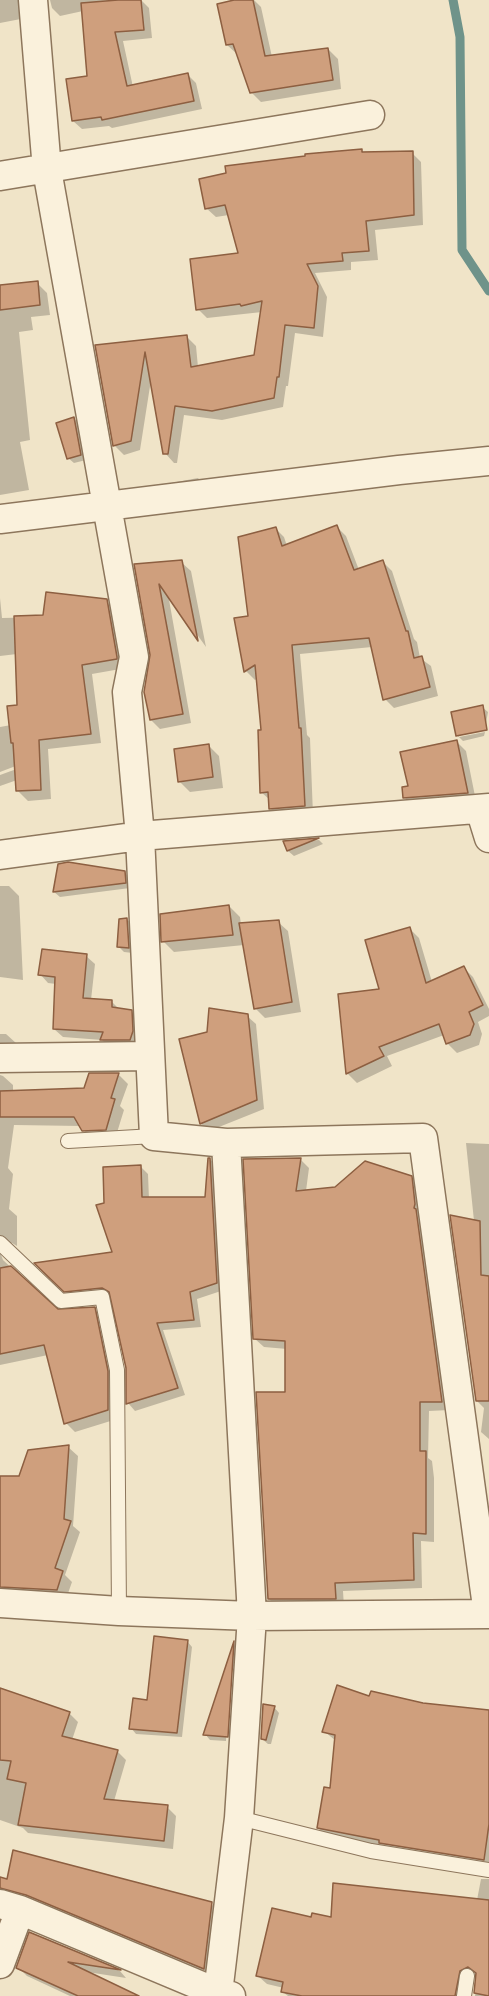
<!DOCTYPE html>
<html>
<head>
<meta charset="utf-8">
<style>
  body { margin:0 }
  canvas { display:block; background:#f0e4c8 }
</style>
</head>
<body>
<canvas width="489" height="1996"></canvas>
<script>
const ctx = document.querySelector('canvas').getContext('2d');
ctx.lineJoin = 'round';
function paint(path, color) { ctx.fillStyle = color; ctx.fill(path, 'evenodd'); }
function stroke(path, color, width, dash) { ctx.strokeStyle = color; ctx.lineWidth = width; ctx.lineCap = dash ? 'butt' : 'round'; ctx.setLineDash(dash || []); ctx.stroke(path); }
paint(new Path2D(`
  M0 0H28L26 18 0 23Z
  M50 0H141L149 8 152 38 123 41 133 87 187 74 196 83 202 109 112 128 109 126 82 129 73 121 88 77 83 11 60 16 52 8Z
  M240 0H254L261 7 272 57 328 49 338 59 341 89 261 102 251 92 237 54 227 45Z
  M362 151 364 153H412L421 162 423 225 375 230 378 260 351 262V270L315 273 327 297 323 337 295 333 288 386H286L283 407 222 420 184 415 177 463H174L165 453 151 380 140 450 124 455 114 445 97 347 187 337 196 346 198 367 255 357 262 312 207 318 198 309 240 254 229 215 216 217 206 208Z
  M37 283 47 293 50 315 31 317 33 330 19 332 30 440 20 442 29 490 0 495V288Z
  M74 418 79 424 86 460 74 463 68 458Z
  M198 478 203 483 175 486 171 483Z
  M337 527 346 536 359 570 383 562 392 571 414 639 417 642 420 658 431 666 438 696 394 708 385 699 372 647 300 654 307 735 310 738 313 815 279 817 270 808V800L261 792 263 731 258 678 255 680 246 671 235 619 249 617 275 528 284 537 287 546Z
  M181 562 191 571 206 647 168 594 191 723 160 729 151 720 152 655 136 566Z
  M0 598 2 618 45 617 106 601 116 611 126 668 92 674 101 743 48 749 51 799 28 801 18 791 17 780 0 786V775L22 767 21 764 0 772V727L11 725 19 706 17 654 0 656Z
  M482 707 488 712 485 729 459 734V737L485 732 484 736 463 741 457 735Z
  M457 742 466 751 476 801 414 807 405 798Z
  M209 746 219 756 223 788 190 792 179 781Z
  M319 840 323 844 294 856 288 851 285 842Z
  M124 872 130 878V888L60 897 54 892Z
  M0 886H9L19 896 23 980 0 977Z
  M229 906 240 917 241 925 278 922 288 931 301 1012 265 1018 255 1008 244 945 174 952 163 941Z
  M127 919 132 925 133 953 124 952 119 947Z
  M409 928 419 938 432 982 464 968 473 977 489 1009V1016L478 1022 482 1034 479 1045 457 1053 447 1043 444 1035 387 1056 392 1066 357 1083 348 1074 340 995 381 990Z
  M86 956 95 964 91 1000 111 1001 119 1009 131 1011 140 1020 141 1041 110 1048 102 1040 63 1037 54 1029 56 984 48 983 40 974Z
  M247 1016 256 1024 264 1109 209 1131 200 1123 208 1033Z
  M0 1034H6L16 1043 15 1050 0 1054Z
  M118 1074 128 1084 120 1106 124 1110 115 1139 93 1140 80 1126 14 1125 8 1168 13 1174 9 1209 17 1216V1246L12 1243 3 1246 0 1252 3 1260 57 1311 94 1308 104 1318 117 1419 75 1432 66 1423 48 1355 0 1365V1075L3 1076 13 1085V1092L85 1090Z
  M466 1143 489 1144V1439L481 1432 484 1408 477 1401 474 1221Z
  M210 1159 217 1167 224 1290 197 1299 201 1327 163 1330 185 1395 135 1411 128 1403 127 1368 110 1295 73 1299 37 1264 114 1254 106 1204 141 1167 148 1174 149 1199H206Z
  M300 1159 309 1168 306 1191 411 1177 420 1186 450 1410 429 1411 428 1458 432 1461 434 1478V1542L421 1541 422 1588 343 1591 344 1607 278 1608 269 1599 286 1393 287 1349 264 1347 255 1339Z
  M68 1447 78 1456 73 1526 80 1532 65 1575 72 1582 66 1599 0 1596V1478L20 1477Z
  M187 1641 192 1647 182 1737 136 1734 131 1728Z
  M235 1643 239 1647 233 1741H229L234 1666 230 1672 226 1741 210 1740 205 1734Z
  M0 1690 69 1713 78 1722 72 1740 117 1751 126 1760 114 1801 167 1807 176 1816 173 1849 28 1833 23 1828 0 1820Z
  M370 1698 489 1712V1868L327 1836 318 1828 331 1790 336 1741 324 1731Z
  M274 1707 279 1713 271 1744H268L262 1739Z
  M0 1879 211 1904 220 1912 212 1976 0 1893Z
  M481 1879H489V1996H475L477 1976H472L465 1996H288L283 1992 284 1988 267 1984 258 1976 312 1919 332 1918 477 1900Z
  M30 1934 120 1971 126 1978 87 1972 136 1996H70L27 1976 18 1967Z`), '#0003');
stroke(new Path2D(`
  M453 0 460 37 462 250 489 291`), '#6f938a', 9);
const building = new Path2D(`
  M118 0H141L144 30 115 32 127 86 188 73 194 101 102 120 101 117 72 121 66 79 87 76 81 3Z
  M234 0H253L265 56 328 48 333 80 250 93 233 44 226 45 217 4Z
  M362 149V152L413 151 414 215 366 221 369 251 342 253 343 261 307 264 318 286 314 328 285 325 279 377H277L274 398 212 411 175 406 168 454H163L145 352 131 441 113 446 95 345 187 335 191 367 254 355 262 301 241 306 240 304 196 310 190 259 238 253 225 205 205 209 199 179 226 173 225 166 305 156V154Z
  M38 281 40 305 0 310V285Z
  M74 417 81 455 67 459 56 423Z
  M337 525 354 570 383 560 406 631H408L414 658 422 656 430 687 383 700 369 638 292 645 299 728H301L305 806 269 809 268 792 260 793 258 730H261L255 665 244 672 234 618 248 616 238 537 276 527 282 546Z
  M182 560 198 641 159 584 183 714 150 720 144 692 150 655 134 564Z
  M46 592 107 599 117 657V659L82 665 91 734 39 740 41 790 16 791 13 743H11L7 706 17 705 14 616 43 615Z
  M483 705 487 730 456 736 451 712Z
  M457 740 468 793 403 798 402 787 408 786 400 752Z
  M209 744 213 777 178 782 174 749Z
  M319 838 287 851 283 841Z
  M68 862 125 871 126 883 53 892 58 864Z
  M229 905 233 935 161 942 160 914Z
  M127 918 129 948 117 947 119 919Z
  M279 920 292 1002 254 1009 239 923Z
  M410 927 426 983 464 966 483 1005 469 1012 474 1024 470 1035 446 1044 439 1024 379 1047 384 1056 346 1074 338 994 379 989 365 940Z
  M42 949 87 954 83 998 112 1000V1007L132 1010 133 1031 130 1040H100L103 1032 53 1029 55 977 38 975Z
  M209 1008 248 1014 257 1100 200 1124 179 1039 207 1032Z
  M89 1073H119L111 1098 115 1099 106 1130 82 1131 74 1117H0V1091L84 1088Z
  M208 1158H210L217 1283 190 1292 194 1320 157 1323 178 1388 126 1404V1368L109 1292 102 1288 64 1292 34 1263 112 1252 96 1205 104 1203 103 1167 141 1165 142 1197H205Z
  M301 1158 296 1191 335 1187 365 1161 412 1176 415 1204 414 1208 416 1209 442 1402H420V1451H426V1534L413 1533 414 1580 335 1583 336 1599H268L256 1392H285V1341L253 1339 243 1159Z
  M450 1215 480 1221 481 1275 489 1276V1401H476Z
  M11 1266 58 1309 95 1307 108 1371V1410L64 1424 44 1345 0 1354V1268Z
  M69 1445 64 1519 71 1521 55 1568 63 1571 57 1590 0 1587V1476H19L28 1450Z
  M154 1636 188 1640 177 1733 129 1729 133 1698 147 1700Z
  M234 1641 228 1737 203 1735Z
  M337 1685 369 1696 371 1691 423 1703 489 1710V1824L484 1860 379 1843V1840L317 1828 324 1787 330 1788 335 1735 322 1732Z
  M0 1688 70 1712 62 1736 118 1750 104 1799 168 1805 164 1841 18 1825 26 1783 7 1779 11 1761 0 1760Z
  M263 1704 275 1706 266 1740 261 1739Z
  M13 1850 212 1902 204 1969 26 1895 0 1888V1877L7 1879Z
  M333 1883 489 1900V1996L474 1993 476 1973 468 1967 460 1971 455 1996H302L281 1992 283 1982 256 1976 272 1908 311 1917 312 1913 331 1917Z
  M29 1932 121 1970 68 1962 139 1996H78L16 1968Z`);
paint(building, '#cf9f7d');
stroke(building, '#8d5f41', 1.5);
const service = new Path2D(`
  M68 1141 154 1136
  M0 1243 61 1301 102 1297 117 1370 119 1611
  M239 1818 371 1851 489 1870
  M464 1996 467 1976`);
const minor = new Path2D(`
  M33 0 47 170 134 657 127 692 140 836 154 1136 226 1143 423 1138 488 1614
  M0 176 370 115
  M0 519 399 470 489 461
  M480 809 489 838
  M0 855 140 836 489 808
  M0 1058 150 1056
  M0 1603 119 1611 252 1616 489 1614
  M0 1904 20 1910 218 1993 231 1996
  M0 1964 20 1910
  M218 1993 239 1818 252 1616 226 1143`);
stroke(service, '#8d765c', 16);
stroke(minor, '#8d765c', 31);
stroke(service, '#faf1dc', 14);
stroke(minor, '#faf1dc', 28);
</script>
</body>
</html>
